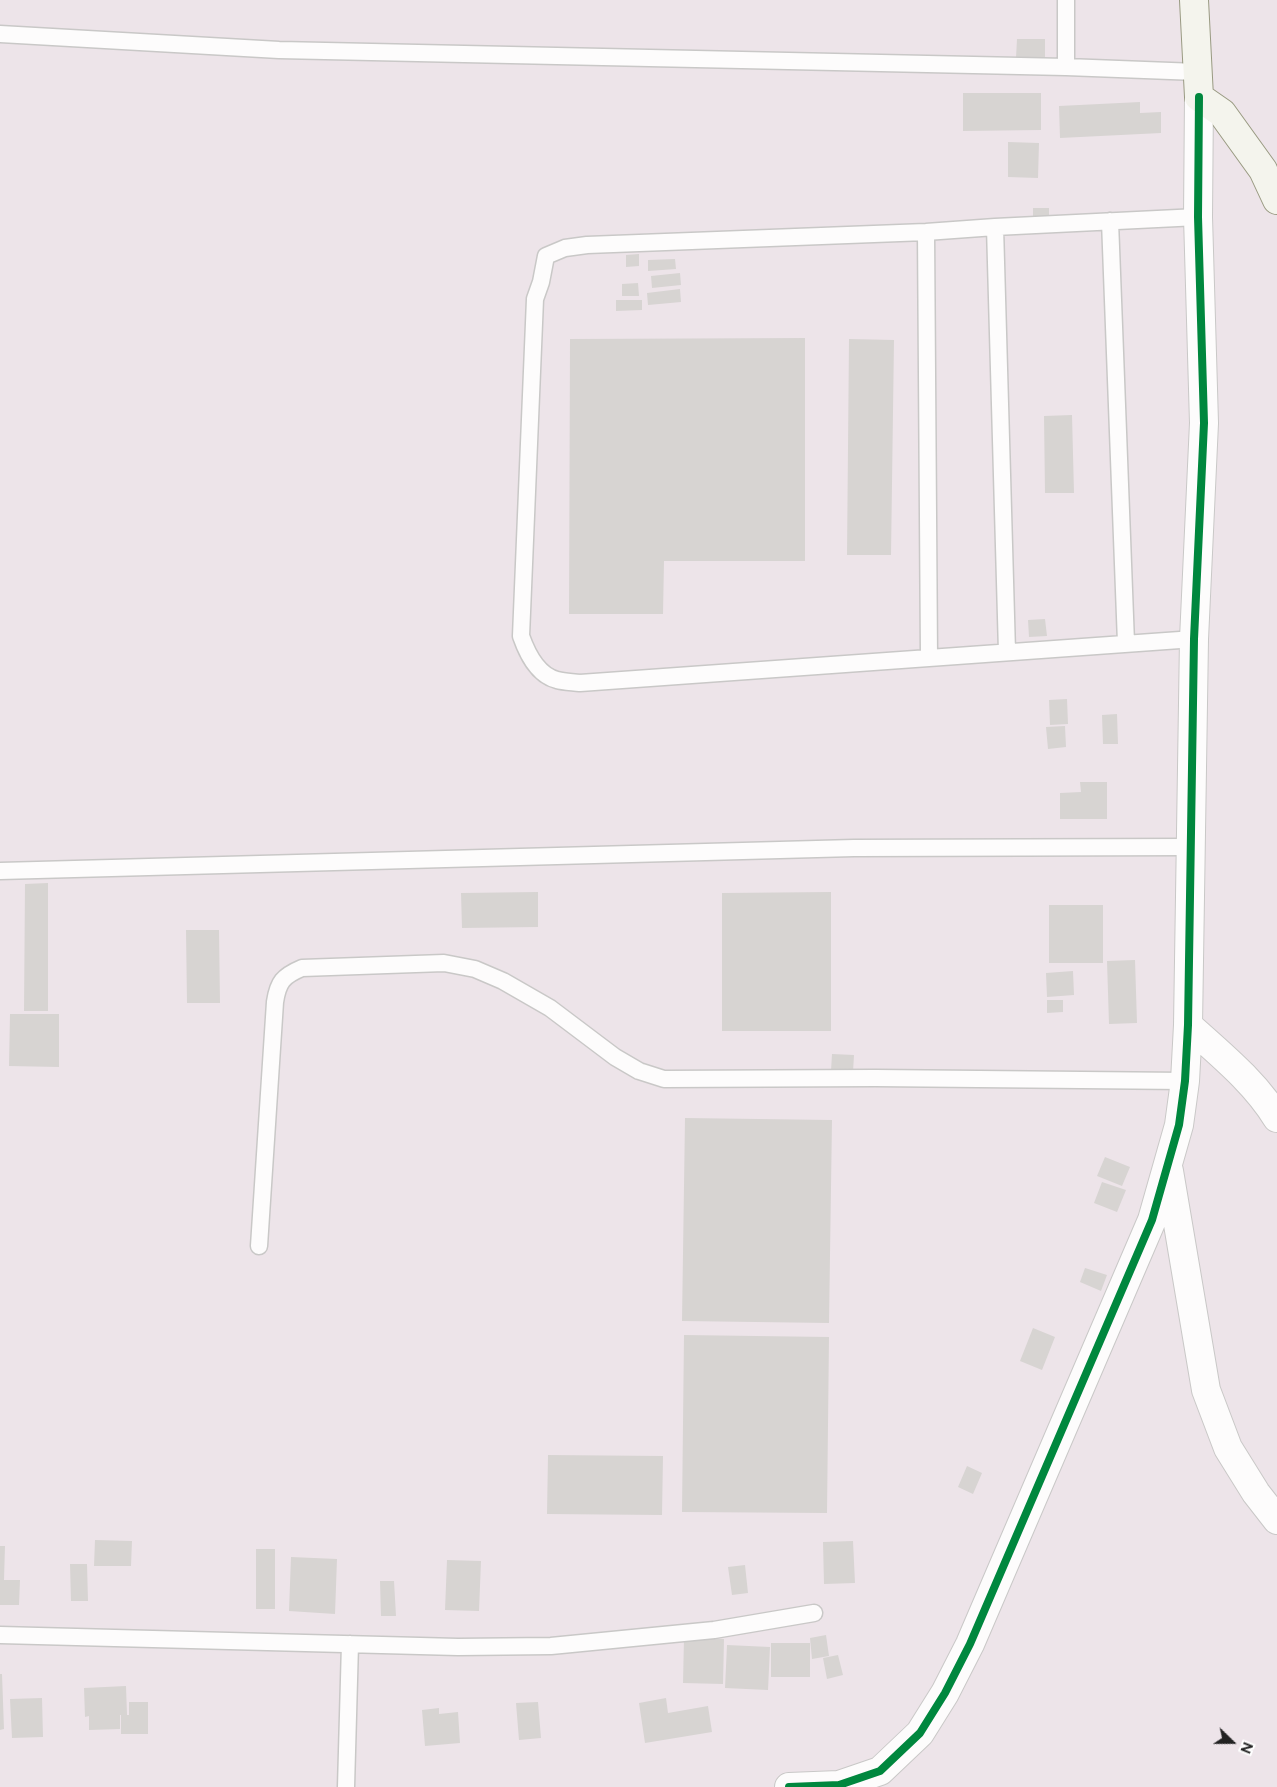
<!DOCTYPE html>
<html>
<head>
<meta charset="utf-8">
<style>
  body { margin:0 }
  #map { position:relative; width:1277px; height:1787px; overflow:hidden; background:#f0eeeb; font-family:Figtree,sans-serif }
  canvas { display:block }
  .north { position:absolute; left:1207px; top:1717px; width:50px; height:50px; -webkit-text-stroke:4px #fff; paint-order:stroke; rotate:112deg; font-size:14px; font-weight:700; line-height:20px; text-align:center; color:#222 }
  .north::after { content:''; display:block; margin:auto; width:18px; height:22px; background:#222; clip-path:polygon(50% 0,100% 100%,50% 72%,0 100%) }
</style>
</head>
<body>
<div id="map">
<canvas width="1277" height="1787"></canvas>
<div class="north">N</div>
</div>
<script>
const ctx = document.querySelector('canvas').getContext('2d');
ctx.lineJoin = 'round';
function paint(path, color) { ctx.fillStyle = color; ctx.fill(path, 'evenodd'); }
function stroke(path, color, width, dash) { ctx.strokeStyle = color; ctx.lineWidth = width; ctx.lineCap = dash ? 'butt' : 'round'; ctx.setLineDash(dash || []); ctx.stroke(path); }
paint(new Path2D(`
  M0 0H1277V1787H0Z`), '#ede4e9');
paint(new Path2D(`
  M1017 39H1045V58H1016Z
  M963 93H1041V130L963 131Z
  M1140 102V113L1161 112V133L1060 138 1059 106Z
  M1008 142 1039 143 1038 178 1008 177Z
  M1033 208H1049V224H1033Z
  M639 254V266L626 267V255Z
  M675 259 676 269 648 271V260Z
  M680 273 681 285 652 288 651 276Z
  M638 283 639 296H622V284Z
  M680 289 681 302 648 305 647 293Z
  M616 300H642V310L616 311Z
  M805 338V561H664L663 614H569L570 339Z
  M849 339 894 340 891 555H847Z
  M1072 415 1074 493H1045L1044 416Z
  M1045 619 1047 636 1029 637 1028 620Z
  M1067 699 1068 724 1050 725 1049 700Z
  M1117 714 1118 744H1103L1102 715Z
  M1065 726 1066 747 1048 749 1046 727Z
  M1080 782H1107V819H1060V793L1081 792Z
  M48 883V1011H24L25 884Z
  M538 892V927L462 928 461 893Z
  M831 892V1031H722V893Z
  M1049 905H1103V963H1049Z
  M186 930H219L220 1003H187Z
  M1135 960 1137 1023 1109 1024 1107 961Z
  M1073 971 1074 995 1047 997 1046 973Z
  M1047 1000H1063V1012L1047 1013Z
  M10 1014H59V1067L9 1066Z
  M832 1054 854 1055 853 1072 831 1071Z
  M685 1118 832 1120 829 1323 682 1321Z
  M1105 1157 1130 1167 1122 1186 1097 1176Z
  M1102 1182 1126 1190 1117 1212 1094 1203Z
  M1085 1268 1107 1275 1101 1291 1080 1282Z
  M1033 1328 1055 1337 1042 1370 1020 1361Z
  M684 1335 829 1337 827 1513 682 1512Z
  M548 1455 663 1456 662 1515 547 1514Z
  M967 1466 982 1473 973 1494 958 1487Z
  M95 1540 132 1541 131 1566H94Z
  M853 1541 855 1583 824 1584 823 1542Z
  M0 1546H5L4 1580H20L19 1605H0Z
  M256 1549H275V1609H256Z
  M291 1557 337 1559 335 1614 289 1611Z
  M447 1560 481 1561 479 1611 445 1610Z
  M70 1564H87L88 1601H71Z
  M745 1565 748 1593 732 1595 728 1567Z
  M380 1581H394L396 1616H381Z
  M826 1635 829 1656 812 1659 810 1638Z
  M684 1638 724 1639 723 1684 683 1683Z
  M771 1643H810V1677H771Z
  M727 1645 770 1647 768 1690 725 1688Z
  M838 1655 843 1675 827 1679 823 1658Z
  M0 1674H2L4 1729 0 1730Z
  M126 1686 127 1715H129V1702H148V1734H121V1715H120V1729L89 1730V1716L85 1717 84 1688Z
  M42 1698 43 1737 12 1738 10 1699Z
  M666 1698 668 1713 708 1706 712 1732 645 1743 639 1703Z
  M538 1702 541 1738 519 1740 516 1703Z
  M439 1708V1714L458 1712 460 1743 425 1746 422 1710Z`), '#d7d4d2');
const lane = new Path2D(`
  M1066 0V67L1197 72
  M0 34 279 50 1066 67
  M1110 221 1126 643
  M995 227 1007 652
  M926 232 929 657
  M1194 639 580 683C573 682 564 682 557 680 537 675 527 653 521 636L535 299 541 282 546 256 565 248 587 245 926 232 995 227 1198 217
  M0 871 854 848 1191 847
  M259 1246 275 1002C278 982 283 976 302 968L444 963 475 969 503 981 550 1008 615 1057 639 1071 664 1079 875 1078 1185 1081
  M0 1635 458 1647 551 1646 714 1630 814 1613
  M346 1787 350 1644`);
const street = new Path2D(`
  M1188 1025C1220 1054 1254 1081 1277 1118
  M1169 1171 1206 1390 1228 1448 1256 1493 1277 1520
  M789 1787 839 1785 880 1771 920 1733 945 1693 970 1644 1152 1220 1179 1125 1185 1081 1188 1025 1194 639 1204 423 1198 217 1199 97`);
const secondary = new Path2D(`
  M1194 0 1199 97 1222 113 1263 170 1277 200`);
stroke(lane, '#c9c8c7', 19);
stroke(street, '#c9c8c7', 30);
stroke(secondary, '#999a82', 30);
stroke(lane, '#fdfcfc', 16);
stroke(street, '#fdfcfc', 28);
stroke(secondary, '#f4f4ed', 28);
stroke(new Path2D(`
  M789 1787 839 1785 880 1771 920 1733 945 1693 970 1644 1152 1220 1179 1125 1185 1081 1188 1025 1194 639 1204 423 1198 217 1199 97`), '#00873e', 8);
</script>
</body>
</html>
